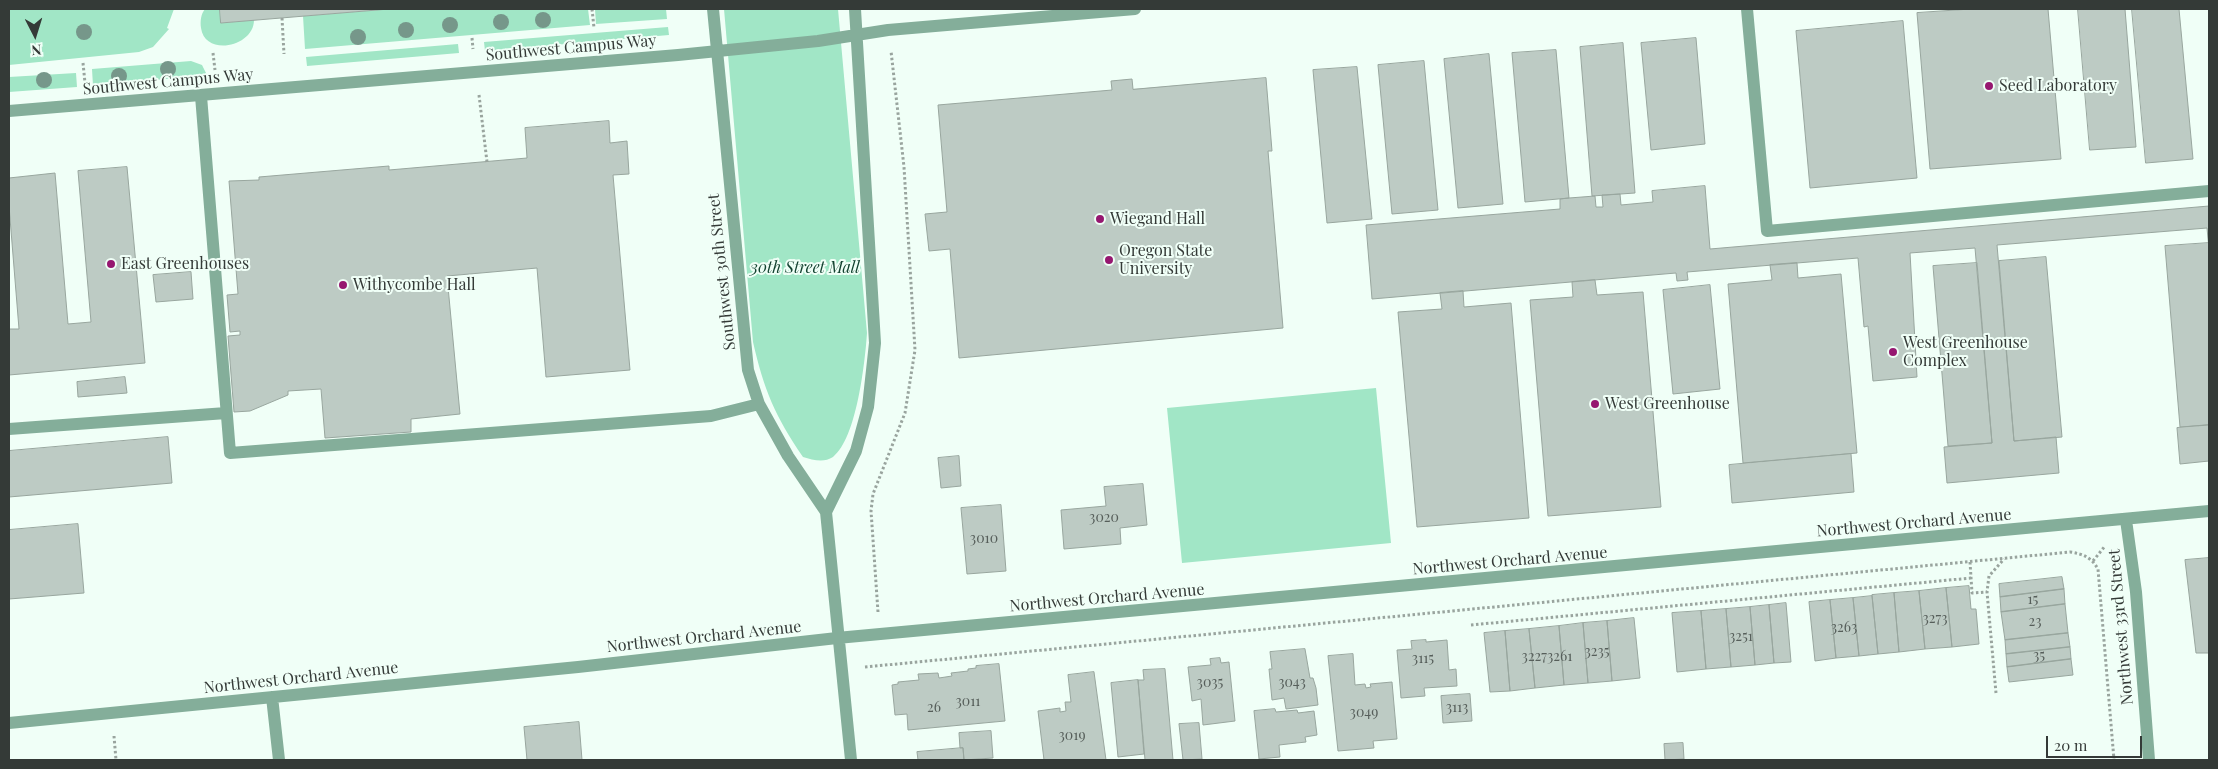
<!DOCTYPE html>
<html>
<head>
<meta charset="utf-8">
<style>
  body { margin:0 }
  #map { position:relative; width:2218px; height:769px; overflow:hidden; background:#f0fff7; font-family:"Playfair Display",serif }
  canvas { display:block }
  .frame { position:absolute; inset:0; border:10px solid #343a37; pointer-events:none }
  .north { position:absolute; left:10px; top:10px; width:50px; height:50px; -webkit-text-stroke:4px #f0fff7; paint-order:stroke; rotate:175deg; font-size:14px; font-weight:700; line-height:20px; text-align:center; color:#343a37 }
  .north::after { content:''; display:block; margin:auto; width:18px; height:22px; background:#343a37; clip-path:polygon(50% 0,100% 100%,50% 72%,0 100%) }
  .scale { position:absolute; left:2046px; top:736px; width:96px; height:22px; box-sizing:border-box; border:2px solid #343a37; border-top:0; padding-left:6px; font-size:15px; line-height:18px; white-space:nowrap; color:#343a37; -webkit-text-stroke:4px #f0fff7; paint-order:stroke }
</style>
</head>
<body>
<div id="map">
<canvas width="2218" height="769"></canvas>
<div class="frame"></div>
<div class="north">N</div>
<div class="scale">20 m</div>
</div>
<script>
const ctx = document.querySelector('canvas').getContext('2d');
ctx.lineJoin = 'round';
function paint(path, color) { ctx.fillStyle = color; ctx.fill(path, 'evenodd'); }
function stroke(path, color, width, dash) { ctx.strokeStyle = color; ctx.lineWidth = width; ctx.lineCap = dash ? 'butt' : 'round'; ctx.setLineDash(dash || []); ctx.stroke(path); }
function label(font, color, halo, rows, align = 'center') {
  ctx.font = font + ' "Playfair Display",serif'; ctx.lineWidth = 4; ctx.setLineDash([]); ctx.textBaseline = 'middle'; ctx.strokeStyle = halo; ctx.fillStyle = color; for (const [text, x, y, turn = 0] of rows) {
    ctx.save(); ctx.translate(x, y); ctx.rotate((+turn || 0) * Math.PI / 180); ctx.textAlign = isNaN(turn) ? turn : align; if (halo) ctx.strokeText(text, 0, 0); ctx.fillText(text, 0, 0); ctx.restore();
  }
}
paint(new Path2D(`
  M9 9H174L167 28 169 29 153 47 139 52 9 65Z
  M205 9H220L221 23 254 20C254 47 205 57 201 28 200 21 201 14 205 9Z
  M389 9H588L590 25 305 49 303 16Z
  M595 9H666L667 19 596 24Z
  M724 9H838L867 333C865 362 857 438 833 457 824 463 813 460 803 457 775 416 764 390 753 342Z
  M668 27 669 35 485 51 484 42Z
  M458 44 459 53 307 66 306 57Z
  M191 61 202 65 207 75 93 86 92 69Z
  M76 73 77 87 9 92V77Z
  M1376 388 1391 543 1182 563 1167 408Z`), '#a1e6c6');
const building = new Path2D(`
  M220 9H389L221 23Z
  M1971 9H2048L2061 159 1930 169 1917 13Z
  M2078 9H2125L2136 147 2090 150Z
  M2132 9H2179L2193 159 2146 163Z
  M1903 21 1917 178 1810 188 1796 31Z
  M1696 38 1705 144 1651 150 1641 43Z
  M1623 43 1635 193 1592 196 1580 47Z
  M1556 50 1569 198 1525 202 1512 53Z
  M1489 54 1503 204 1458 208 1444 59Z
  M1424 61 1438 210 1392 214 1378 65Z
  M1357 67 1372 219 1327 223 1313 70Z
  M1266 78 1272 151H1268L1283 328 959 358 950 249 929 251 925 214 947 212 938 105 1112 90 1111 81 1132 79 1133 89Z
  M609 121 610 143 627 141 629 174 613 175 630 370 546 377 537 268 447 276 460 414 411 419V432L325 438 321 389 288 391V395L250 411 234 412 228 336 240 335V331L230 332 227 295 238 294 229 181 259 180V177L389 166V170L527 158 525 128Z
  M127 167 145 363 9 375V329H19L9 206V178L55 173 68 324 91 322 78 171Z
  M1705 186 1710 249 2209 206V249L2207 228 1997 245 2014 441 2056 437 2059 473 1947 483 1944 447 1992 443 1975 248 1910 253 1917 377 1873 381 1868 326 1864 327 1858 258 1687 272 1688 280 1677 281 1676 273 1372 299 1366 225 1560 209V199L1569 198 1595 196 1596 207H1603L1602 195 1620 194 1621 205 1653 202 1652 191Z
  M2209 243V425L2180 427 2165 246Z
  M2046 257 2062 437 2014 441 1999 261Z
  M1797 263 1798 278 1841 274 1857 453 1743 463 1728 284 1772 280 1770 265Z
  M1977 263 1992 443 1948 446 1933 266Z
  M191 272 193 299 156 302 153 275Z
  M1595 280 1597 295 1643 292 1661 507 1548 516 1530 300 1573 297 1572 282Z
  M1710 285 1720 389 1673 394 1663 290Z
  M1463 291 1464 307 1511 303 1529 518 1417 527 1398 312 1442 309 1440 293Z
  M125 377 127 393 78 397 77 382Z
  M2209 425V461L2180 464 2177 428Z
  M168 437 172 483 9 497V451Z
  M1851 454 1854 492 1732 503 1729 465Z
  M959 456 961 486 941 488 938 458Z
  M1143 484 1147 525 1120 528 1121 544 1064 549 1061 510 1106 506 1104 487Z
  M1001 505 1006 571 967 574 961 508Z
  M78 524 84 593 9 599V530Z
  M2209 558V653H2196L2185 560Z
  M2062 577 2064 589 2000 597 1999 584Z
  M1969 586 1971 609H1976L1979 644 1952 647 1946 588Z
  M1946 588 1952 647 1925 649 1919 591Z
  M2064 589 2065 604 2001 612 2000 597Z
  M1919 591 1925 649 1899 652 1894 593Z
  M1894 593 1899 652 1878 654 1872 595Z
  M1872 596 1878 654 1859 656 1853 598Z
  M1853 598 1859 656 1836 658 1830 600Z
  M1830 600 1836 658 1815 661 1809 602Z
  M1786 603 1791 662 1774 663 1769 605Z
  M2065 604 2068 633 2005 640 2001 612Z
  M1769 605 1774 663 1755 665 1750 607Z
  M1750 607 1755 665 1731 667 1726 609Z
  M1726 609 1731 667 1706 669 1701 611Z
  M1701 611 1706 669 1677 672 1672 613Z
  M1634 618 1640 678 1612 681 1607 621Z
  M1607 621 1612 681 1588 683 1583 623Z
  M1583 623 1588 683 1564 685 1559 626Z
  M1559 626 1564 685 1535 688 1529 629Z
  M1529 629 1535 688 1510 691 1505 631Z
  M1505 631 1510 691 1490 692 1484 633Z
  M2068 633 2070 647 2006 654 2005 640Z
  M1426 640V642L1447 640 1449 670 1456 669 1457 686 1424 688 1425 696 1401 698 1397 650 1412 649 1411 641Z
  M2070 647 2071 659 2007 667 2006 654Z
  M1305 649 1310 678H1313L1316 688 1318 705 1286 709 1284 698 1272 700 1269 669H1272L1270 652Z
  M1353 654 1355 685 1365 684 1366 688 1371 687 1370 684 1392 682 1397 739 1373 741 1374 748 1338 751 1328 656Z
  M1220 658 1221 663 1229 662 1235 721 1203 725 1201 699 1192 701 1188 667 1211 665 1210 659Z
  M2071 659 2073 675 2009 682 2007 667Z
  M999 664 1005 721 908 730 907 714 895 715 892 685 898 684V682L919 680 918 674 938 673 939 678 952 676 951 673 968 671V669L976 668V666Z
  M1165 669 1173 760H1145L1138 680H1144L1143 670Z
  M1094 672 1106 760H1044L1038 711 1060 708V712L1066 711 1065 702H1071L1068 675Z
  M1138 680 1144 754 1118 757 1111 683Z
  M1470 694 1472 721 1443 723 1441 696Z
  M1275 709 1276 712 1297 710 1298 713 1314 711 1317 735 1305 737 1306 742 1279 745 1280 757 1259 759 1254 711Z
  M579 722 582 760H527L524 727Z
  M1199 723 1202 759 1183 760 1179 724Z
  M991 731 993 758 964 760 963 748H960L959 733Z
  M1683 743 1684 759 1665 760 1664 744Z
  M963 748 964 760H918L917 752Z`);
paint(building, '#bdcbc4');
stroke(building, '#98a69e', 1);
stroke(new Path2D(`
  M592 9 594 28
  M282 18 284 54
  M472 38 473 49
  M213 53 215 70
  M83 63 85 83
  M479 95 487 162
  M2093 561 2105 546
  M1970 562 1972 593 1987 592
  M878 612 871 511 873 494 905 413 915 350 904 167 891 51
  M1471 625 1971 578
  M865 667 2070 552C2083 554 2091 557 2098 569L2114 760
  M1996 693 1987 592 1989 576 2004 559
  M114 736 116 760`), '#99a49e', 3, [2.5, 2.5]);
stroke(new Path2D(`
  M713 9 748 370 759 404 788 456 826 512 851 760
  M1747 9 1767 231 2209 191
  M201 96 230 453 711 416 759 404
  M9 111 678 55 818 41 888 30 1135 9
  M9 429 226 413
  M826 512 856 451 868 407 875 343 855 9
  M2126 520 2136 592 2149 760
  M272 697 279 760
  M9 723 578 667 837 638 2209 511`), '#84ae9a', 12);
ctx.fillStyle = '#76978a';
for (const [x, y] of [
  [543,20],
  [501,22],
  [450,25],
  [406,30],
  [84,32],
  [358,37],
  [168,69],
  [119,76],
  [44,80]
]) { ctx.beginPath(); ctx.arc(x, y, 8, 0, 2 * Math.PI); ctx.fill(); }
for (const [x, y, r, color] of [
  [1989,86,5,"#961770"],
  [1100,219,5,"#961770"],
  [1109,260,5,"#961770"],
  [111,264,5,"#961770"],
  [343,285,5,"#961770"],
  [1893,352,5,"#961770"],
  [1595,404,5,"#961770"]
]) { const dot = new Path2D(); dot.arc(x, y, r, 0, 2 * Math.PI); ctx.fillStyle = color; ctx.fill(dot); stroke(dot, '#f0fff7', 2); }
label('14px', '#565e5a', null, [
  ["3020",1104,518],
  ["3010",984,539],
  ["15",2033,600],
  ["3273",1935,619],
  ["23",2035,622],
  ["3263",1844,628],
  ["3251",1741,637],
  ["3235",1597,652],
  ["35",2039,656],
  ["32273261",1547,657],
  ["3115",1423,659],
  ["3035",1210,683],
  ["3043",1292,683],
  ["3011",968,702],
  ["26",934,708],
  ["3113",1457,708],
  ["3049",1364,713],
  ["3019",1072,736]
]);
label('16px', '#343a37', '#f0fff7', [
  ["Southwest Campus Way",571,48,-5],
  ["Southwest Campus Way",168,82,-5],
  ["Southwest 30th Street",722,272,-96],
  ["Northwest Orchard Avenue",1914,523,-5],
  ["Northwest Orchard Avenue",1510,561,-5],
  ["Northwest Orchard Avenue",1107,598,-5],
  ["Northwest 33rd Street",2121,627,-95],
  ["Northwest Orchard Avenue",704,637,-6],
  ["Northwest Orchard Avenue",301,678,-6]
]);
label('16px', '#343a37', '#f0fff7', [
  ["Seed Laboratory",1999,86],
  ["Wiegand Hall",1110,219],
  ["Oregon State",1119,251],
  ["University",1119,269],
  ["East Greenhouses",121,264],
  ["Withycombe Hall",353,285],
  ["West Greenhouse",1903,343],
  ["Complex",1903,361],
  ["West Greenhouse",1605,404]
], 'left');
label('italic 16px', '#134230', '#f0fff7', [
  ["30th Street Mall",805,268]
]);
</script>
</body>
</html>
